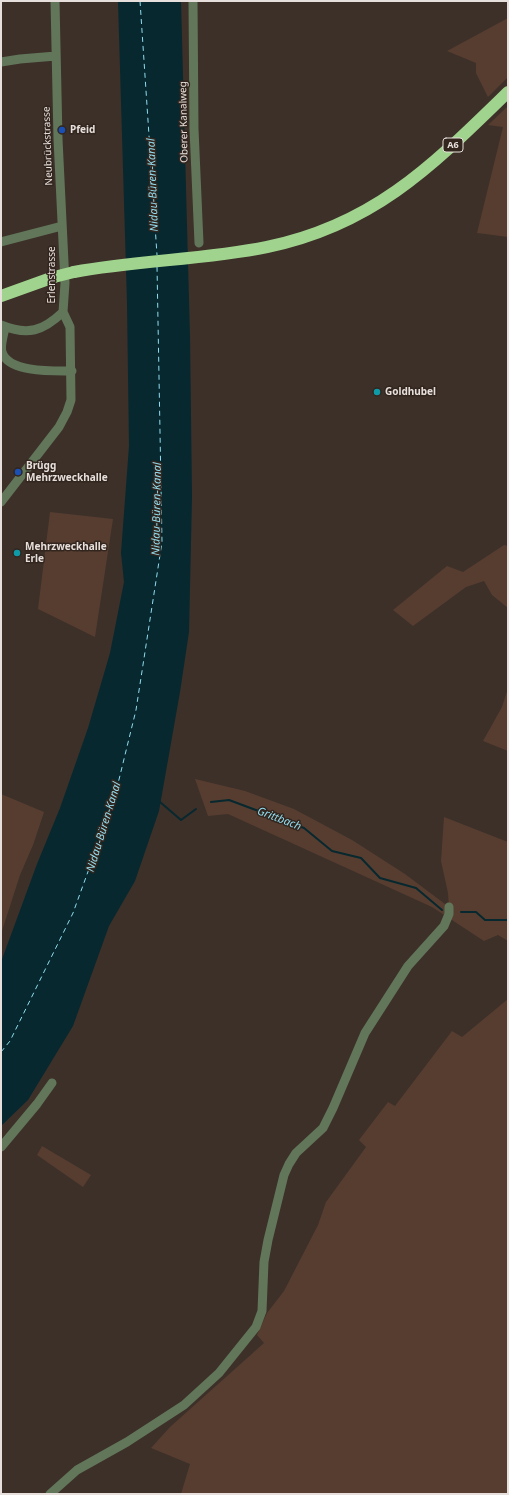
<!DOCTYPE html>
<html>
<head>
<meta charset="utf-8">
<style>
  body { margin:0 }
  #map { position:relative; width:509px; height:1495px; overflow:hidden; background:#3c3029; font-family:"Noto Sans",sans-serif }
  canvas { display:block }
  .frame { position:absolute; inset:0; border:2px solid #e7dfdb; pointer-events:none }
</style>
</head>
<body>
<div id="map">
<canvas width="509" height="1495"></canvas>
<div class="frame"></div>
</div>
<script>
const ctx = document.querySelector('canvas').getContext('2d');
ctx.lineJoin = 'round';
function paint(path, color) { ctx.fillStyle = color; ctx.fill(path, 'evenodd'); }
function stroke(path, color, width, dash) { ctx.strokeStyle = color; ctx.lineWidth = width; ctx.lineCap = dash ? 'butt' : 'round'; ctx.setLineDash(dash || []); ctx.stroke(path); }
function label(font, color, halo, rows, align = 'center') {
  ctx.font = font + ' "Noto Sans",sans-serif'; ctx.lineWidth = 3; ctx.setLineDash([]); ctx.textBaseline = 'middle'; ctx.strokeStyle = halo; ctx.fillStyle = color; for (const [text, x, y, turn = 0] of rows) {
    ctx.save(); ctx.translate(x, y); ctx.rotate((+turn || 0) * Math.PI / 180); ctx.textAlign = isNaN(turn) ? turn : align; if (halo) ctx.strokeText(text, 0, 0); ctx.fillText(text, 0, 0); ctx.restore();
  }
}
paint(new Path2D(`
  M508 18V77L488 97 476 73V63L447 51Z
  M508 106V237L477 233 503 127 488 125Z
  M50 512 113 519 95 637 38 609Z
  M504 545 508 546V608L492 595 484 581 466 587 413 626 393 610 447 566 463 572Z
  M508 688V751L483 741 502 707Z
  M195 779 245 791 294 809 352 840 405 874 449 907 448 893 441 861 444 817 508 842V941L498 935 484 941 432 907 228 814 208 816Z
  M1 794 44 812 33 845 20 875 1 934Z
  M508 999V1494H181L190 1464 151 1448 170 1427 264 1343 257 1335 267 1313 284 1291 318 1225 326 1202 366 1147 359 1140 388 1102 395 1106 452 1031 462 1037Z
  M42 1146 91 1175 83 1187 37 1155Z`), '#573d30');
paint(new Path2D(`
  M118 1H181L190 337 192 497 189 632 180 692 159 811 135 881 109 926 73 1026 28 1100 1 1126V962L37 864 60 808 88 728 110 653 124 582 121 553 129 446 127 303Z`), '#07282f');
stroke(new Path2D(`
  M160 802 181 820 196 809
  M211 802 229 800 304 828 332 851 361 858 380 878 416 888 442 910
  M461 912H476L485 920H508`), '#07282f', 2);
stroke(new Path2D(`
  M140 1 157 255
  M1 1052 10 1041 73 913 114 800 136 710 162 542 157 266`), '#91ddef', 1, [5, 4]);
stroke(new Path2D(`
  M193 1 194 129 199 243
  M1 62 20 59 56 56
  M1 242 62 226
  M1 325C28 336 43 331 63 312
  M5 327C4 334 0 345 2 352 8 373 55 371 72 371
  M1 502 59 427 67 412 71 400 70 327 63 312 65 283 58 139 55 1
  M1 1147 37 1104 52 1083
  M50 1494 77 1470 127 1442 184 1405 219 1373 256 1327 262 1311 264 1262 268 1240 284 1175 289 1164 296 1153 323 1128 333 1108 365 1033 408 966 444 926 449 914V907`), '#62765a', 9);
stroke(new Path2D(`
  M74 272C138 260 203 260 267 247 374 225 433 165 508 92
  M1 296 54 277`), '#a0d38d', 12);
stroke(new Path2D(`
  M54 277 74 272`), '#a0d38d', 12);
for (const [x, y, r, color] of [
  [62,130,4,"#1a4fb4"],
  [377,392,4,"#0f9aa8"],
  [18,472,4,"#1a4fb4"],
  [17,553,4,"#0f9aa8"]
]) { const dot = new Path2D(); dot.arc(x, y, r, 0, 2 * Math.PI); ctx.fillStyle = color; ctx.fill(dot); stroke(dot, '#32261f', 1.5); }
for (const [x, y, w] of [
  [453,145,20]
]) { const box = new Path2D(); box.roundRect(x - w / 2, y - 7, w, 14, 3); ctx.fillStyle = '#32261f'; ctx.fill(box); stroke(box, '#e7dfdb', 1); }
label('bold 9px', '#e7dfdb', null, [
  ["A6",453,145]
]);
label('10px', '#e7dfdb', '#32261f', [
  ["Oberer Kanalweg",184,122,-91],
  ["Neubrückstrasse",48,146,-92],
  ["Erlenstrasse",52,275,-90]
]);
label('bold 10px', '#e7dfdb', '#32261f', [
  ["Pfeid",70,130],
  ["Goldhubel",385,392],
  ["Brügg",26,466],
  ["Mehrzweckhalle",26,478],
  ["Mehrzweckhalle",25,547],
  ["Erle",25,559]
], 'left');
label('italic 11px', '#91ddef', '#32261f', [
  ["Nidau-Büren-Kanal",153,185,-92],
  ["Nidau-Büren-Kanal",157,509,-89],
  ["Grittbach",279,819,21],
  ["Nidau-Büren-Kanal",104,827,-73]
]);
</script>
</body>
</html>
